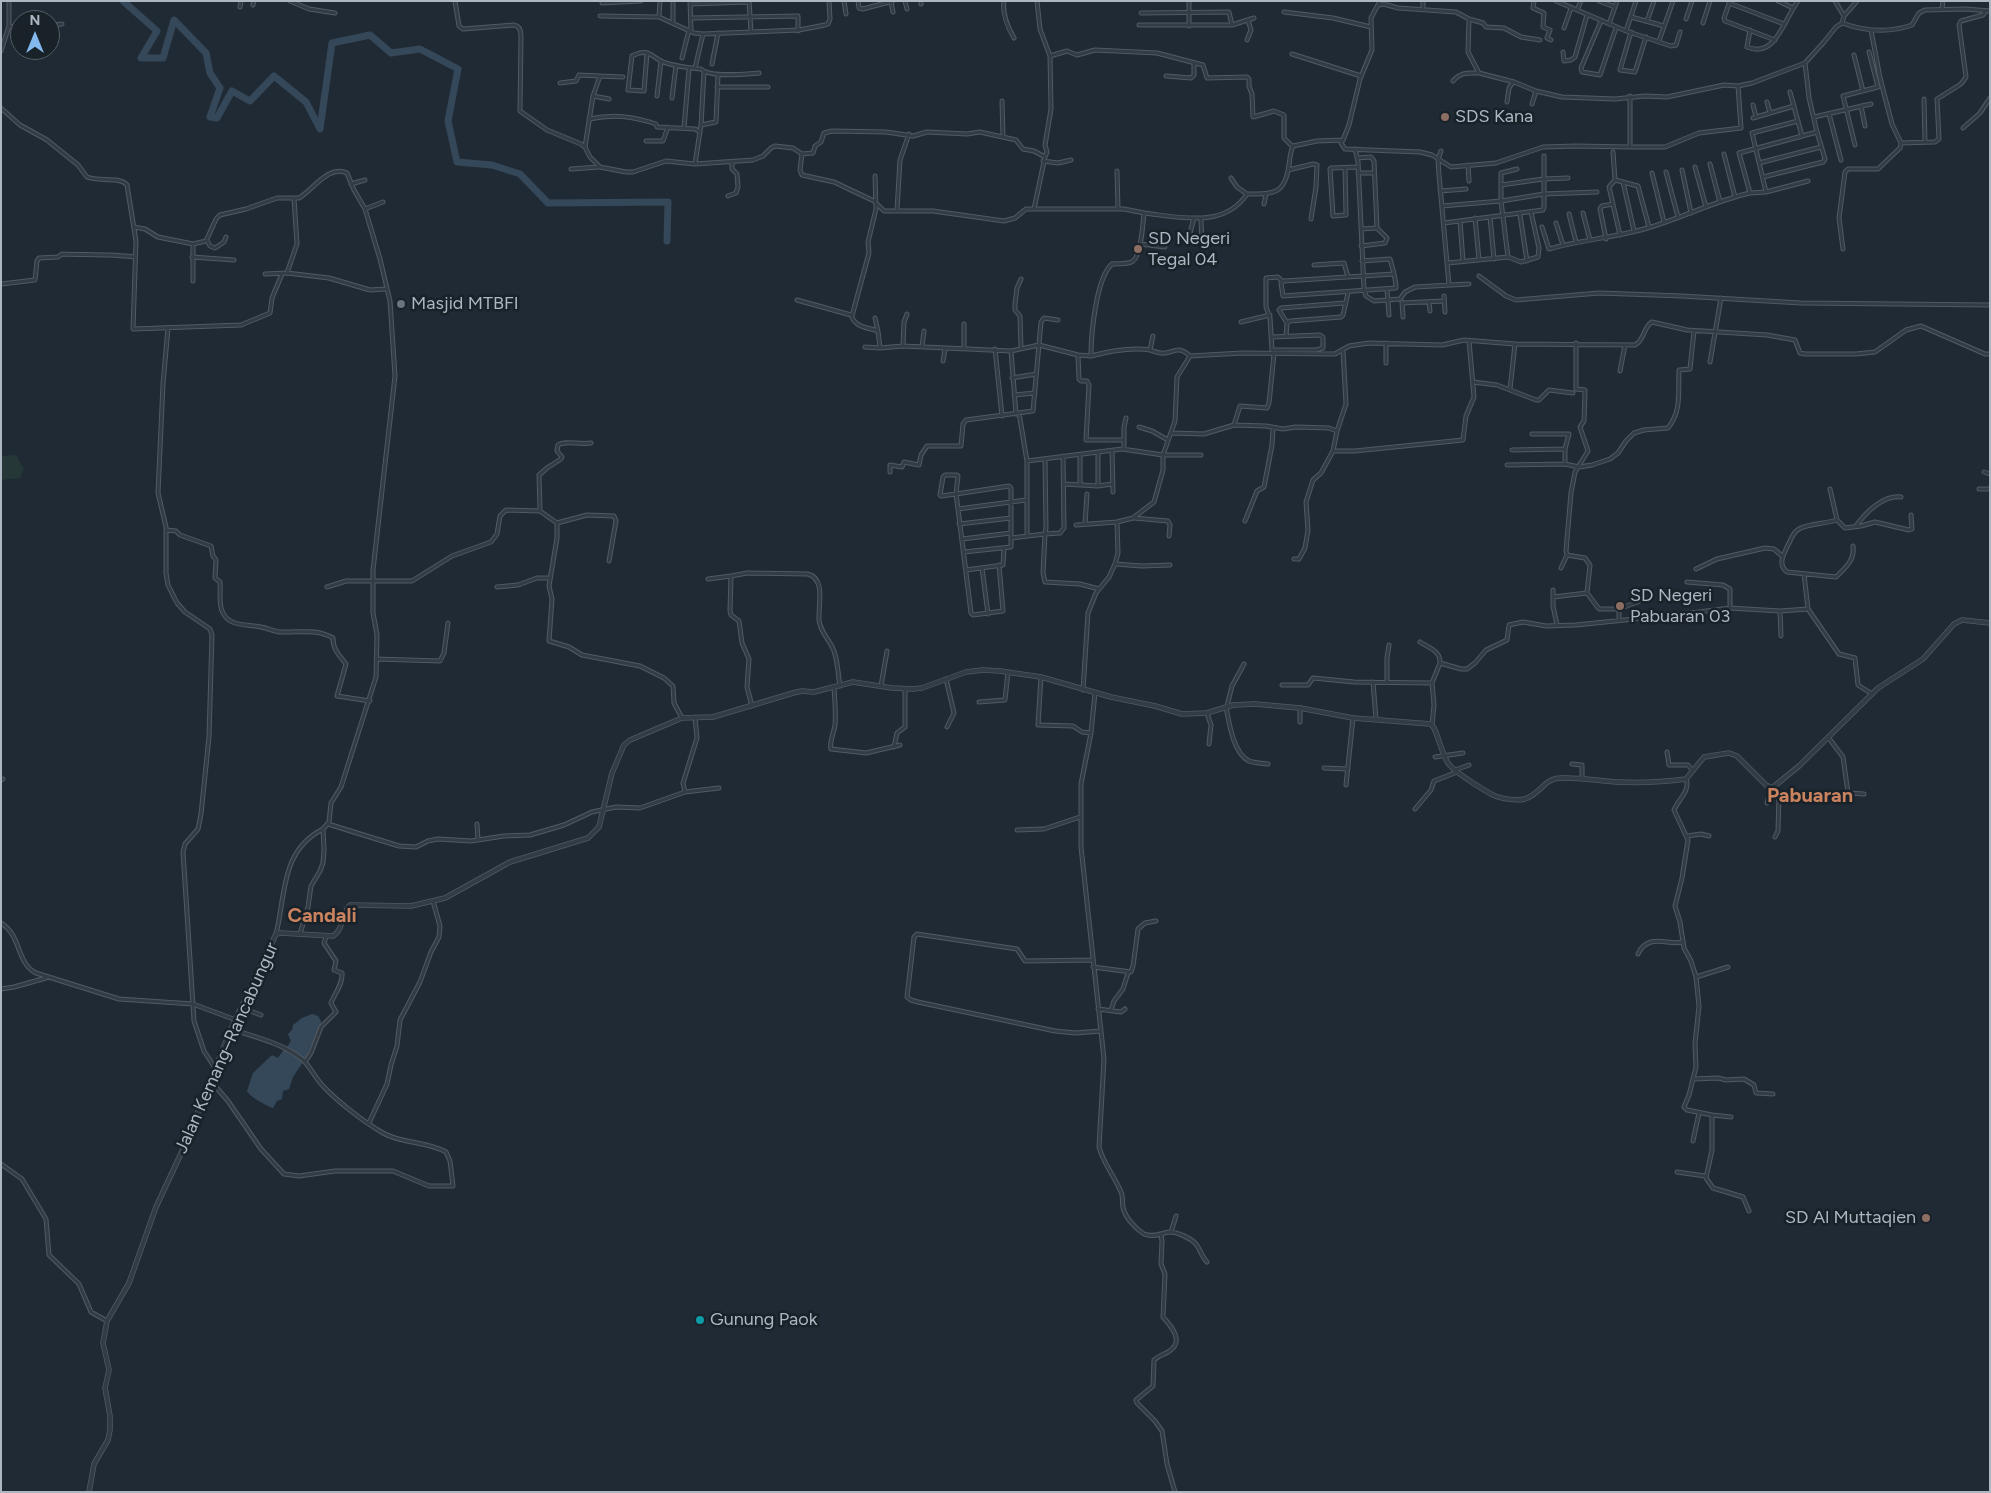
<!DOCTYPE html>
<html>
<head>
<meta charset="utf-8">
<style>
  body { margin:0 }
  #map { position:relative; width:1991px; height:1493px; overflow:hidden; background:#202a34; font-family:Figtree,sans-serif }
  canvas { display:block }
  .frame { position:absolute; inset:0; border:2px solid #adb7c2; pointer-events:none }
  .north { position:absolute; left:10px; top:10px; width:50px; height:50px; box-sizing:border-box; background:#192129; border:1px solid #545d66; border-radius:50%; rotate:0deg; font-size:14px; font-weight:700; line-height:20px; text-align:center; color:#adb7c2 }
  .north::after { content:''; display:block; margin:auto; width:18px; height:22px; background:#84b9ef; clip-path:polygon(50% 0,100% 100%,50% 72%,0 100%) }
</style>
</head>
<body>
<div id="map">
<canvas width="1991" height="1493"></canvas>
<div class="frame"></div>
<div class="north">N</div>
</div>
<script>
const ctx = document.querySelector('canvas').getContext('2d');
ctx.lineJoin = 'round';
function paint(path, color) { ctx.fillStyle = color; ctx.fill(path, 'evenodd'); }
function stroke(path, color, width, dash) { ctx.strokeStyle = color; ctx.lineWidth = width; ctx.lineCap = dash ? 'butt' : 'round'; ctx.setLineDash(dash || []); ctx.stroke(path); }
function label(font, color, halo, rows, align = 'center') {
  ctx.font = font + ' Figtree,sans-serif'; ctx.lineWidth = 5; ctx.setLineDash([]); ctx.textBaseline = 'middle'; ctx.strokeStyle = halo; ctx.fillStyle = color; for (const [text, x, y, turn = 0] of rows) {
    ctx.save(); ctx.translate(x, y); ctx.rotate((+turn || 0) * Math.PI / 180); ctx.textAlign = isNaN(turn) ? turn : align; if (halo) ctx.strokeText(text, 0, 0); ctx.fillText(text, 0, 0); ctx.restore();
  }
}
paint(new Path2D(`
  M16 455 24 469 20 478 1 480V456Z`), '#253837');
paint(new Path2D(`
  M312 1014 318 1016 321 1021V1026L305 1059 287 1047 291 1041 288 1034 292 1030 293 1025 302 1018Z
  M284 1049 303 1062 293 1077 289 1089 283 1091 282 1099 277 1101 273 1108C267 1106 250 1097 247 1091L253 1073 272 1055 278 1058Z`), '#35485a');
stroke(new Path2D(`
  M123 1 157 31 141 58H163L174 20 206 53 210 73 220 88 210 117 217 118 232 91 250 101 274 76 306 102 320 129 332 43 370 35 391 53 420 49 458 69 448 121 457 162 492 165 520 174 548 203 668 202 667 241`), '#35485a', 7);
const minor = new Path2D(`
  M290 1 309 9 335 13
  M455 1 459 26 463 29 514 25C520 26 521 31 521 36L520 111 547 130 581 144 585 147 590 157 600 167 626 172H633L666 161 695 164 753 160 763 156 771 148 775 146 793 148 802 154 813 153 815 146 821 142 824 133 832 131 886 132 913 136 927 132 967 134 980 132 1016 140 1023 149 1034 151 1045 157 1034 209
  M673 1V22
  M690 1 691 31
  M749 1 751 32
  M844 1 846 14
  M858 1 859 8 863 9 893 1
  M905 1 907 9
  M921 1V4
  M1004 1C1002 13 1008 28 1014 38
  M1037 1 1040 29 1050 56 1051 109 1045 145 1047 152 1045 157
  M1189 1V26
  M1534 1 1533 8 1544 13 1543 27 1550 30 1547 38 1551 40
  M1556 1 1626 31 1636 1
  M1599 1 1615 7
  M1730 1 1724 18 1725 21 1775 40
  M1778 1 1793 8
  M1835 1 1844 16 1842 23
  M891 2 893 12
  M602 3 641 1
  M1729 3 1784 24
  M690 4 749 2
  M253 5 254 1
  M1379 5 1384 4 1398 8 1456 12 1469 19 1468 52 1479 73 1514 82 1536 91 1562 97 1615 99 1645 96 1667 97 1724 85 1738 86 1752 83 1805 63 1824 42 1836 27 1842 23C1864 31 1889 33 1912 25L1919 13 1925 10 1965 9 1990 11
  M240 7 241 1
  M1423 9V1
  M1942 9 1943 1
  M1577 10 1581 1
  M1284 12 1333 18 1371 27
  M1141 13 1229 12 1232 25
  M600 16 659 17 694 33 703 34
  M1844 16 1857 1
  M659 17 660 1
  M1631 17 1664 26
  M691 18 798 16V31
  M1469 19 1483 23 1486 27 1504 28 1521 37 1540 40
  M1686 19 1692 1
  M1601 21 1581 68 1582 72 1600 75 1616 28
  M1647 21 1654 1
  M1703 23 1710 1
  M1609 24 1617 1
  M1139 25H1232L1254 18
  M9 26 20 29
  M1564 28 1571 8
  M1750 30 1747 47C1776 59 1784 19 1798 1
  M1626 31 1671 46 1676 45 1680 32
  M1631 32 1620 70 1635 72 1646 37
  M50 33 54 25 62 24
  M1247 40 1251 30 1248 20
  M1659 41 1673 1
  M1 51 9 26V1
  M1563 52 1564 61 1571 60 1575 57 1587 15
  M647 53 644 91 628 90 632 56C647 48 650 55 661 61 671 66 691 68 701 69 710 78 745 74 759 73
  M1292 54 1361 76
  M1854 55 1863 91
  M1050 56 1067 51 1077 55 1095 50 1157 53 1203 65 1207 78 1247 77 1249 79V86L1252 94 1253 117 1274 111 1284 115V138L1293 147
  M682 58 689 30
  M712 64 718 33
  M695 68 703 34 799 30 825 25 828 24 830 19 829 1
  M600 76 623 77
  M1166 76 1191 78 1194 75V63
  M1453 81C1461 72 1467 73 1478 73
  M560 83 576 81 579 75 600 76 593 96 585 147
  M717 87H768
  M1790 92 1802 136
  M593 96 609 99
  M657 96 661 61
  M672 98 676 65
  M1924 99 1925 142
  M1002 101 1003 137
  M1507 102 1509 88 1513 82
  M1767 102 1770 113
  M1532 104 1536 91
  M1753 105 1756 117
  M1861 106 1865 126
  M1 108 20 125 47 140 78 165 87 177C98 182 119 176 127 185L136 241 133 329 241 325 270 313 272 298 282 274
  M1829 114 1841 160
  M1814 117 1871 104
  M1753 118 1794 106
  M589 119C614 114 632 116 656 124L657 127 695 129 700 132
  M701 125 716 122 718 75
  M684 128 689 69
  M1963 128 1980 113 1990 98
  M1343 140 1341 143 1345 149 1420 152 1432 155 1451 167 1496 163 1543 147 1576 146 1630 147V96
  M646 141H663L668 127
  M1901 143 1935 142 1939 139 1937 99 1961 84 1966 77 1959 25 1961 21 1983 15 1986 11
  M1855 145 1843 96 1878 87 1869 52
  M1630 147H1665L1699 133 1741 128 1738 86
  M1355 149 1358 162 1364 289 1366 296 1374 301 1400 299 1405 292 1415 287 1469 284
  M1441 151 1438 159 1439 175 1449 285
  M1613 152 1615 180 1638 186 1649 227
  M802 154 800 170 802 175 834 182 874 201 884 211H933L1004 221 1015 218 1026 209H1124L1144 213
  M1724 154 1735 197
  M1357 158 1371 157 1374 161 1377 228
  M1043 161 1058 163 1071 160
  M1759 163 1821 147
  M695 164 701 125 704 72
  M1710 164 1720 202
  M1468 165 1469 181
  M1695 167 1706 207
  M1345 168 1346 215 1333 216 1330 169 1331 168 1358 167
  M571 169 599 167
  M1288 170 1313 164 1317 165 1316 187 1311 219
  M1682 170 1691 213
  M1117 171 1118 209
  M1666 172 1678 217
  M1358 173H1374
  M1652 173 1664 222
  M1763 177 1823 162 1825 159 1817 132
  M1231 178 1237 187 1247 194
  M1615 180 1609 187 1620 235
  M1623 182 1634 231
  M351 184 365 180
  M1501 185 1543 179 1568 178
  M1440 191 1466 189
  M1766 192 1752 133 1798 121
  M1750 193 1766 192 1808 181
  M728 196 736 193 738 187 737 174 732 169V162
  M1264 204 1266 194
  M1442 206 1501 201 1544 194 1597 192
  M897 210 900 160 909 134
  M1583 213 1590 240
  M1569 214 1576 242
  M1520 215 1527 261
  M1490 217 1494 259
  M1475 218 1479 260
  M1201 219 1202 244
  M1460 221 1463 261
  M1444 223 1543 210 1544 207V156
  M1556 223 1563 245
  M134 227 145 229 158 237 193 244 206 241 216 219 220 215 246 209 277 198H299C313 190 329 164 347 173L354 190 365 209
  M1542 227 1549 249C1580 240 1612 238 1644 229 1680 219 1714 201 1750 193L1739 153 1817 132 1809 98 1805 63
  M1361 229 1377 228 1387 238 1385 243 1361 246
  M1190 233 1194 218
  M1606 239 1600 209 1602 206 1613 204
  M207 240 210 246 215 248 224 242 226 237
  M1140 244 1165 247
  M1843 249 1839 218 1845 172 1848 169H1878L1900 148 1901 143 1892 124 1880 78 1871 30
  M192 257 234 260
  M1508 257 1501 201V173L1517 169
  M1362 261 1390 259C1393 269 1396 279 1396 288L1283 296 1281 283 1284 281 1394 274
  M1448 263 1508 257 1521 262 1538 257 1539 248 1531 212
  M1314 265 1344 263 1348 277
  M287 273 329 278 370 290 386 289
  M265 274 287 273 297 244 294 198
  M1479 276 1506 296 1516 300 1599 293 1682 296 1801 303 1990 305
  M193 281V244
  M1 284 35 280 37 261 39 258 58 257 62 254C87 255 110 254 135 257
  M1387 290 1389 315
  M1444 296 1445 312
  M797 300 851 315C855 327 865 327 878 331L880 348
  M1402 302 1403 317
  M1429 302 1430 311
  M1402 303 1444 301
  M852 316 869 253 868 242 876 209 875 176
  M875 318 878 331
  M1241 322 1270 315
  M1287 323 1279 310 1281 308 1344 303
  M964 324V349
  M168 328 163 384 158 493 166 527V573L168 585 177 603 185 612 210 629 212 635 209 737 201 814 198 829 185 844 183 852 194 1021 204 1051 215 1068
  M1286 336 1287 323 1290 321 1341 317 1343 315 1348 293
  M1271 337 1320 335 1323 337V348L1316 350H1272L1270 318 1266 307V278L1278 277 1282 281
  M1576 343V389L1585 390V392L1584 421 1580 427 1588 451 1575 472 1571 493 1566 551 1567 555 1585 558 1590 565 1587 593
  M903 346 904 322 907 314
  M865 347 880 348 903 346 1011 351 1039 345 1078 355 1091 356
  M922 347 924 331
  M1021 348 1020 316 1015 310V304L1017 288 1021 279
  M995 349 1002 416
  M1150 350 1153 336
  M1011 351 1016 414
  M1078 355 1079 379 1081 381H1087L1089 385 1086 440H1124
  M1190 356 1242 353 1335 354 1349 346 1369 343 1442 345 1464 340 1515 344 1635 345C1645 340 1643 327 1652 322L1687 330 1767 335 1795 340 1800 353 1805 354H1856L1875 352 1906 330 1921 326 1985 354H1990
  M943 361 945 349
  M1710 362 1721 298
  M1386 363V343
  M1620 371 1625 345
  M1012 378 1036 374
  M1473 382 1497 385 1536 400H1539L1549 390 1573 393
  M1510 389 1515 344
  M1014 395 1035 393
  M1019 413 1027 461V536
  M1234 425 1240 406 1267 408 1269 403 1274 354
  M1139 427 1152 431 1168 440
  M1337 431 1346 404 1343 351
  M1171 433 1204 434 1234 425 1266 426 1283 429 1296 427 1329 428 1337 431 1333 451 1321 473 1313 480 1306 502 1308 530 1305 548 1299 559H1294
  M1532 434H1569L1565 449
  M1124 449V427L1126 418
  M1512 450 1565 449V464
  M1112 451 1113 492
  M1333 451H1355L1463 440 1466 416 1474 397 1469 341
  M1098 453V486
  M1045 459 1046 528 1045 534 1060 533 1064 528 1063 456
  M1027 461 1122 449 1163 455H1201
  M1507 465 1565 464 1579 467 1592 465 1610 459 1618 453 1626 441 1634 433 1644 430 1668 428C1682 411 1678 391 1679 370L1690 369 1694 331
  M890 472V465L902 467 904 462 919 465 921 455 927 446H961L963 424 966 420 1033 411 1041 322 1044 318 1058 320
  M1984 472 1990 474
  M1064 484 1098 486 1112 484
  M1080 485V455
  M1830 489 1837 520
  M1979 489H1990
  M958 509 1026 500
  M540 511 539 475 547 468 561 459 562 457 557 451 558 445C565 440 580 445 591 443
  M1134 518 1168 521 1170 525 1169 536
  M1245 521 1257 491 1264 487 1272 445 1273 428
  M959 524 1011 518
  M1085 524 1087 494
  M1076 525 1117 522
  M1856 526C1866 512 1883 495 1901 497
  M166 530 176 531 180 535 211 546 213 556 216 560 215 578 220 582C221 591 218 605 223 613 230 627 247 624 261 627 267 628 273 631 280 632 299 633 315 628 333 638 333 650 339 655 346 664L337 696 370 701
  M1011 538 1045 534 1043 573 1045 582 1080 584 1099 589
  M962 539 1011 533
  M1853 546C1855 560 1846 567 1836 577L1787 572C1777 564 1784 554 1788 545 1792 538 1792 533 1799 529 1810 523 1825 524 1837 520L1845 528 1861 526 1875 522 1909 530 1912 529 1911 515
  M964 552 1011 547V488L1009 486 956 494 941 496 940 495 943 477 945 475H957L958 476 956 494 958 509 971 613 973 615 1003 611 999 565
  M609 561 616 521 614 516 587 515 557 523V538L549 586 552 599 549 641 569 647 582 655 640 666 664 678 673 686 674 703 682 718
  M1115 564 1142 566 1170 565
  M982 568 988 614
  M1561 568 1567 555
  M1696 569 1717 559 1765 548 1774 549 1782 556
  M966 570 1003 565 1004 548
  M1804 574 1808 609 1839 654 1855 658 1858 685 1872 694
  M708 579 731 576
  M1687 582 1723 585 1730 589V608
  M327 587 346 581H412L452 556 491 542 497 534 500 516 506 510 540 511 557 523
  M497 587 518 585 537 578H550
  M1553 590V606L1557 625
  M1553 597 1587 593 1599 609H1619V620
  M1619 609 1645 599
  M1780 611 1781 636
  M1420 642C1428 647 1441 651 1440 663
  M376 659 440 661 444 653 448 623
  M1041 677 1038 725 1073 726 1082 732 1091 733
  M946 679 954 713 947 727
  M1373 682 1376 719
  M1387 682V658L1389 645
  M1282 685H1308L1313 678 1354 682 1432 683 1440 663 1461 669H1467L1475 663 1486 650 1507 640 1509 625 1523 622 1546 626 1576 625 1654 617 1664 614 1691 613 1730 608 1780 611 1808 609
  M881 686 887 651
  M834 688C835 701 836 713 835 725 834 733 829 742 831 749L866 753 900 745
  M1083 690 1088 613 1096 593 1109 577 1115 564 1118 553 1117 522 1133 518 1154 502 1163 470V455L1175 421 1177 377 1190 356C1176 343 1173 355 1161 353 1157 353 1154 351 1150 350 1130 347 1110 351 1091 356 1091 334 1096 278 1112 264 1118 263 1128 265 1133 261 1141 256 1143 223 1144 213 1179 217 1224 229 1247 194 1273 194 1285 195 1289 165 1290 159 1290 152 1293 146L1317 141 1343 140 1349 125 1360 79 1372 50 1371 18 1380 1
  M1095 693 1091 733 1081 784V847L1104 1059 1099 1147C1103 1163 1115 1177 1121 1192 1124 1198 1121 1204 1124 1211 1127 1219 1136 1229 1144 1234 1153 1238 1161 1233 1170 1232 1177 1232 1190 1238 1195 1243 1200 1248 1201 1256 1207 1262
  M979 702 1005 700 1008 672
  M752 706 747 687 749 659 742 643 739 621 731 615 730 611 731 576 747 573 808 574C826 579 818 606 819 620 820 632 830 640 834 651 838 662 838 675 840 686
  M1227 706 1232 686 1244 664
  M1226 707C1229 722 1233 753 1249 761 1254 763 1262 763 1268 764
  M1207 713 1211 725 1209 744
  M1300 722V708
  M1432 725 1434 705 1432 683
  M1828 737 1843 757 1848 793 1864 794
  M894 747 897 733 905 727V689
  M1667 752 1669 765H1688L1693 771
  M1435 757 1463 753
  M1572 764 1582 765V778
  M1324 768 1348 769
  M1455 770 1469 765
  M1686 779C1691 790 1678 800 1674 810L1688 840 1682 878 1675 906 1680 922 1684 948 1691 961 1696 977 1699 1006 1695 1044 1696 1067 1689 1095 1684 1107 1687 1110 1712 1115V1150L1706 1178 1713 1188 1743 1197 1749 1211
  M1 780 3 779
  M1346 785 1353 718
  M1772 791 1778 792 1779 794 1778 831 1775 837
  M685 792 683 783 697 738 695 717
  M1767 803 1769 795 1772 790
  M1415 809 1431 790 1434 781 1457 772
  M328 824 399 846 416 847 428 841 438 839 471 841 504 836 530 835 564 825 592 812 616 807 640 808 685 792 719 788
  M477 824 478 840
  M1017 830 1044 829 1080 817
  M1687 836 1701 834 1709 836
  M1 923C22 936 16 963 36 973L119 999 193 1004 236 1020
  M276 934C286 895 280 851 323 829
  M300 934 308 907 311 886 320 871 323 863 324 850 323 829 329 822 331 803 341 787 376 677 377 635 373 613V570L395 376 390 301 380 259 365 209 383 202
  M1638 954C1648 932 1669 946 1682 942
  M1093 960 1025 961 1017 949 917 934 914 937 907 997 911 1000 918 1002 1055 1031 1075 1033 1101 1031
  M1093 967 1131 972 1133 966 1138 929 1145 923 1156 921
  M1696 977 1728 967
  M1 989 14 987 46 978
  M242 1008 261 1015
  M1098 1009 1121 1012 1125 1009
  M1111 1010 1114 1001 1123 989 1128 973
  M305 1062 311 1053 321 1027 336 1012 331 1003C335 993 343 984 342 973L334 970 336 961 324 943 326 937
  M212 1078 216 1087 228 1101 261 1149 284 1174 299 1176 335 1171H393L429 1186H453L450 1161 446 1152C427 1141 402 1144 383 1133 364 1122 338 1102 323 1086 315 1078 310 1066 302 1059 282 1043 255 1037 231 1029
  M1693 1079 1718 1078 1726 1080 1744 1079 1754 1085 1756 1093 1773 1094
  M1712 1115 1731 1117
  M369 1123 387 1084 391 1065 397 1046 400 1020 420 982 431 952 439 937 440 926 433 901
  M1693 1141 1699 1113
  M1 1164 22 1179 46 1219 49 1255 79 1284 91 1312 107 1321
  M1677 1172 1705 1176
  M1171 1232 1176 1216
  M1161 1235 1162 1241 1161 1264 1165 1274 1163 1317C1172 1327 1185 1342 1168 1352 1163 1355 1158 1356 1154 1360L1153 1386 1136 1400 1137 1403 1155 1421 1162 1431 1167 1464 1175 1492`);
const tertiary = new Path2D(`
  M89 1492 94 1464 108 1440 110 1430V1416L105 1388 109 1370 103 1343 107 1321 129 1283 156 1207 185 1145 230 1031 276 934 281 933 333 936C344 930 341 913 350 905L411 906 445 898 510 862 588 838 599 827 612 773 624 745 630 740 682 718 713 717 793 693 802 691 814 692 853 682 892 688 913 689 922 688 966 672 983 670 1000 671 1041 677 1111 697 1155 706 1182 714 1207 713 1233 705 1255 704 1300 708 1353 718 1431 724 1434 728C1439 739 1442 753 1448 763 1454 772 1485 791 1495 796 1503 799 1517 801 1525 799 1540 794 1545 778 1560 778 1580 777 1598 781 1617 782 1639 783 1664 782 1686 779L1704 757 1729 753 1737 756 1766 785 1772 788 1799 766 1878 688 1923 659 1954 624 1962 620 1990 623`);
stroke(minor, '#515a63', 5);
stroke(tertiary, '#515a63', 5.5);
stroke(minor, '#333c44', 3);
stroke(tertiary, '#333c44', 4);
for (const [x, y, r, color] of [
  [1445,117,5,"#8d6e63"],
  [1138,249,5,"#8d6e63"],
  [401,304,5,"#6b7280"],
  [1620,606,5,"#8d6e63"],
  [1926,1218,5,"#8d6e63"],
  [700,1320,5,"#0f9aa8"]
]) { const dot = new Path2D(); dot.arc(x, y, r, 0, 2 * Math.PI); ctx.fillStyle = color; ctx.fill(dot); stroke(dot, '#192129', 2); }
label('18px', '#adb7c2', '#192129', [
  ["SDS Kana",1455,117],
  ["SD Negeri",1148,239],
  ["Tegal 04",1148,260],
  ["Masjid MTBFI",411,304],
  ["SD Negeri",1630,596],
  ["Pabuaran 03",1630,617],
  ["SD Al Muttaqien",1916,1218,"right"],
  ["Gunung Paok",710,1320]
], 'left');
label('18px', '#adb7c2', '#192129', [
  ["Jalan Kemang–Rancabungur",227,1048,-66]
]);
label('bold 20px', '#ca835f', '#192129', [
  ["Pabuaran",1810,796],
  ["Candali",322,916]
]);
</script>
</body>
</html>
